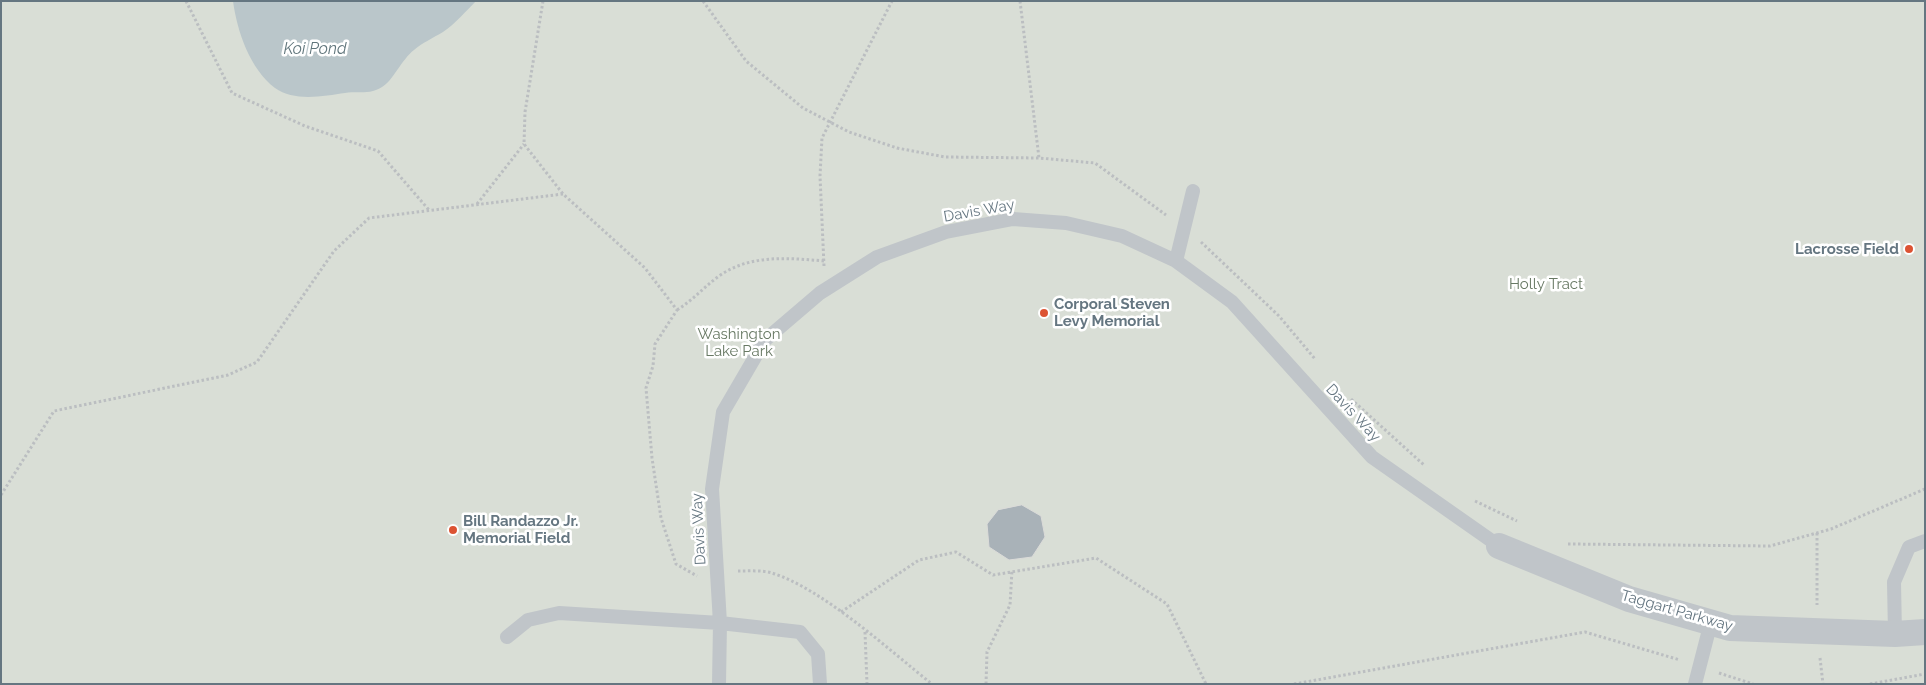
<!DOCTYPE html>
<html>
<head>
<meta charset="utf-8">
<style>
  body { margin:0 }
  #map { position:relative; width:1926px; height:685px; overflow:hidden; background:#f9f9f7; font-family:Raleway,sans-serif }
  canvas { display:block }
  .frame { position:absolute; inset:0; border:2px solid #657681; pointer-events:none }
</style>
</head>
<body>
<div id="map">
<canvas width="1926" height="685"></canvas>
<div class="frame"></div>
</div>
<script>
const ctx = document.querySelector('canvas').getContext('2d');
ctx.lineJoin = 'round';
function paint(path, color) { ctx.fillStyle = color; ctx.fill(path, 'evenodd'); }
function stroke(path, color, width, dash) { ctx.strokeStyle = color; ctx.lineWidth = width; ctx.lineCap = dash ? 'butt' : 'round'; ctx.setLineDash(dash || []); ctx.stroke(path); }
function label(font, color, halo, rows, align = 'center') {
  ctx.font = font + ' Raleway,sans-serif'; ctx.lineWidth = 5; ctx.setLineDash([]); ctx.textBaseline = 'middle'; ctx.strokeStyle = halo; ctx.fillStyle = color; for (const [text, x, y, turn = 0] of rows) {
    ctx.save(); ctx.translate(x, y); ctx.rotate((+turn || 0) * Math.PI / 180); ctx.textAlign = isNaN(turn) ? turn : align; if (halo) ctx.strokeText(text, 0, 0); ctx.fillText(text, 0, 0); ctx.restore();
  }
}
paint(new Path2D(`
  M1 1H1925V684H1Z`), '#d9ded6');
paint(new Path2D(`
  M233 1H476C466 11 455 24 443 32 433 38 422 43 414 50 402 59 392 82 382 87 370 95 358 91 345 93 324 96 294 102 275 88 250 69 237 31 233 1Z`), '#bac6ca');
const building = new Path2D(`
  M1022 505 1041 516 1045 537 1032 557 1009 560 989 547 987 524 998 510Z`);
paint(building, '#a9b2b8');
stroke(building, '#dbdbd9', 1);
stroke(new Path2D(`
  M186 1 232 93 305 126 378 151 429 210
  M543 1 525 112 524 144 563 194 645 268 677 310 655 344 653 366 646 388 652 458 661 518 676 564 697 576
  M703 1 746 61 803 108 849 132 897 148 945 157 1039 158 1095 163 1166 215
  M1020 1 1039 158
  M477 204 524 144
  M1201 242 1279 316 1315 359
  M824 266 820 176 822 138 892 1
  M677 310C693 300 704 287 719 276 750 254 789 258 824 261
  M1351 399 1424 465
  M1 495 54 411 228 375 257 362 334 251 369 218 563 194
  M1475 501 1517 521
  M1817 533V605
  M1568 544 1770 546 1831 529 1925 489
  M738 571C749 571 762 570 772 573 823 589 889 650 932 684
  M841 612 919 560 956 552 993 575 1096 558 1167 604 1206 684
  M865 632 867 684
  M1820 658 1823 684
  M1719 673 1753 684
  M986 684 987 652 1010 605 1012 570
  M1294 684 1585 632 1680 660
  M1870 684 1925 674`), '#bbbec1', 3, [2.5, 2.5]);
stroke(new Path2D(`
  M1176 261 1193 191
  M1895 634 1894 582 1909 547 1925 541
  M507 637 528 620 559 613 720 623 800 632 818 654 820 684
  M719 684 720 623 712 489 723 412 765 340 820 293 877 257 946 232 1013 219 1066 223 1122 236 1176 261 1232 302 1372 457 1499 546
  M1695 684 1711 622`), '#c0c5c9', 14);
stroke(new Path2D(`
  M1499 546 1629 599 1730 628 1895 634 1925 632`), '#c0c5c9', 26);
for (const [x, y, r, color] of [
  [1909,249,5,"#dc5333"],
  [1044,313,5,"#dc5333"],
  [453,530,5,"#dc5333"]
]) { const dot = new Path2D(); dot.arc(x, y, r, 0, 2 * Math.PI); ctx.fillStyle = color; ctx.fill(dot); stroke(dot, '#fff', 2); }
label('15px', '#657681', '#fff', [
  ["Davis Way",979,211,-10],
  ["Davis Way",1353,413,47],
  ["Davis Way",699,529,-93],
  ["Taggart Parkway",1677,611,16]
]);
label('bold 15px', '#657681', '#fff', [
  ["Lacrosse Field",1899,249,"right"],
  ["Corporal Steven",1054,304],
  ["Levy Memorial",1054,321],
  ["Bill Randazzo Jr.",463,521],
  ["Memorial Field",463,538]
], 'left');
label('15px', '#687964', '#fff', [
  ["Holly Tract",1546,284],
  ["Washington",739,334],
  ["Lake Park",739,351]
]);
label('italic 16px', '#60757b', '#fff', [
  ["Koi Pond",315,49]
]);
</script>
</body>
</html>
